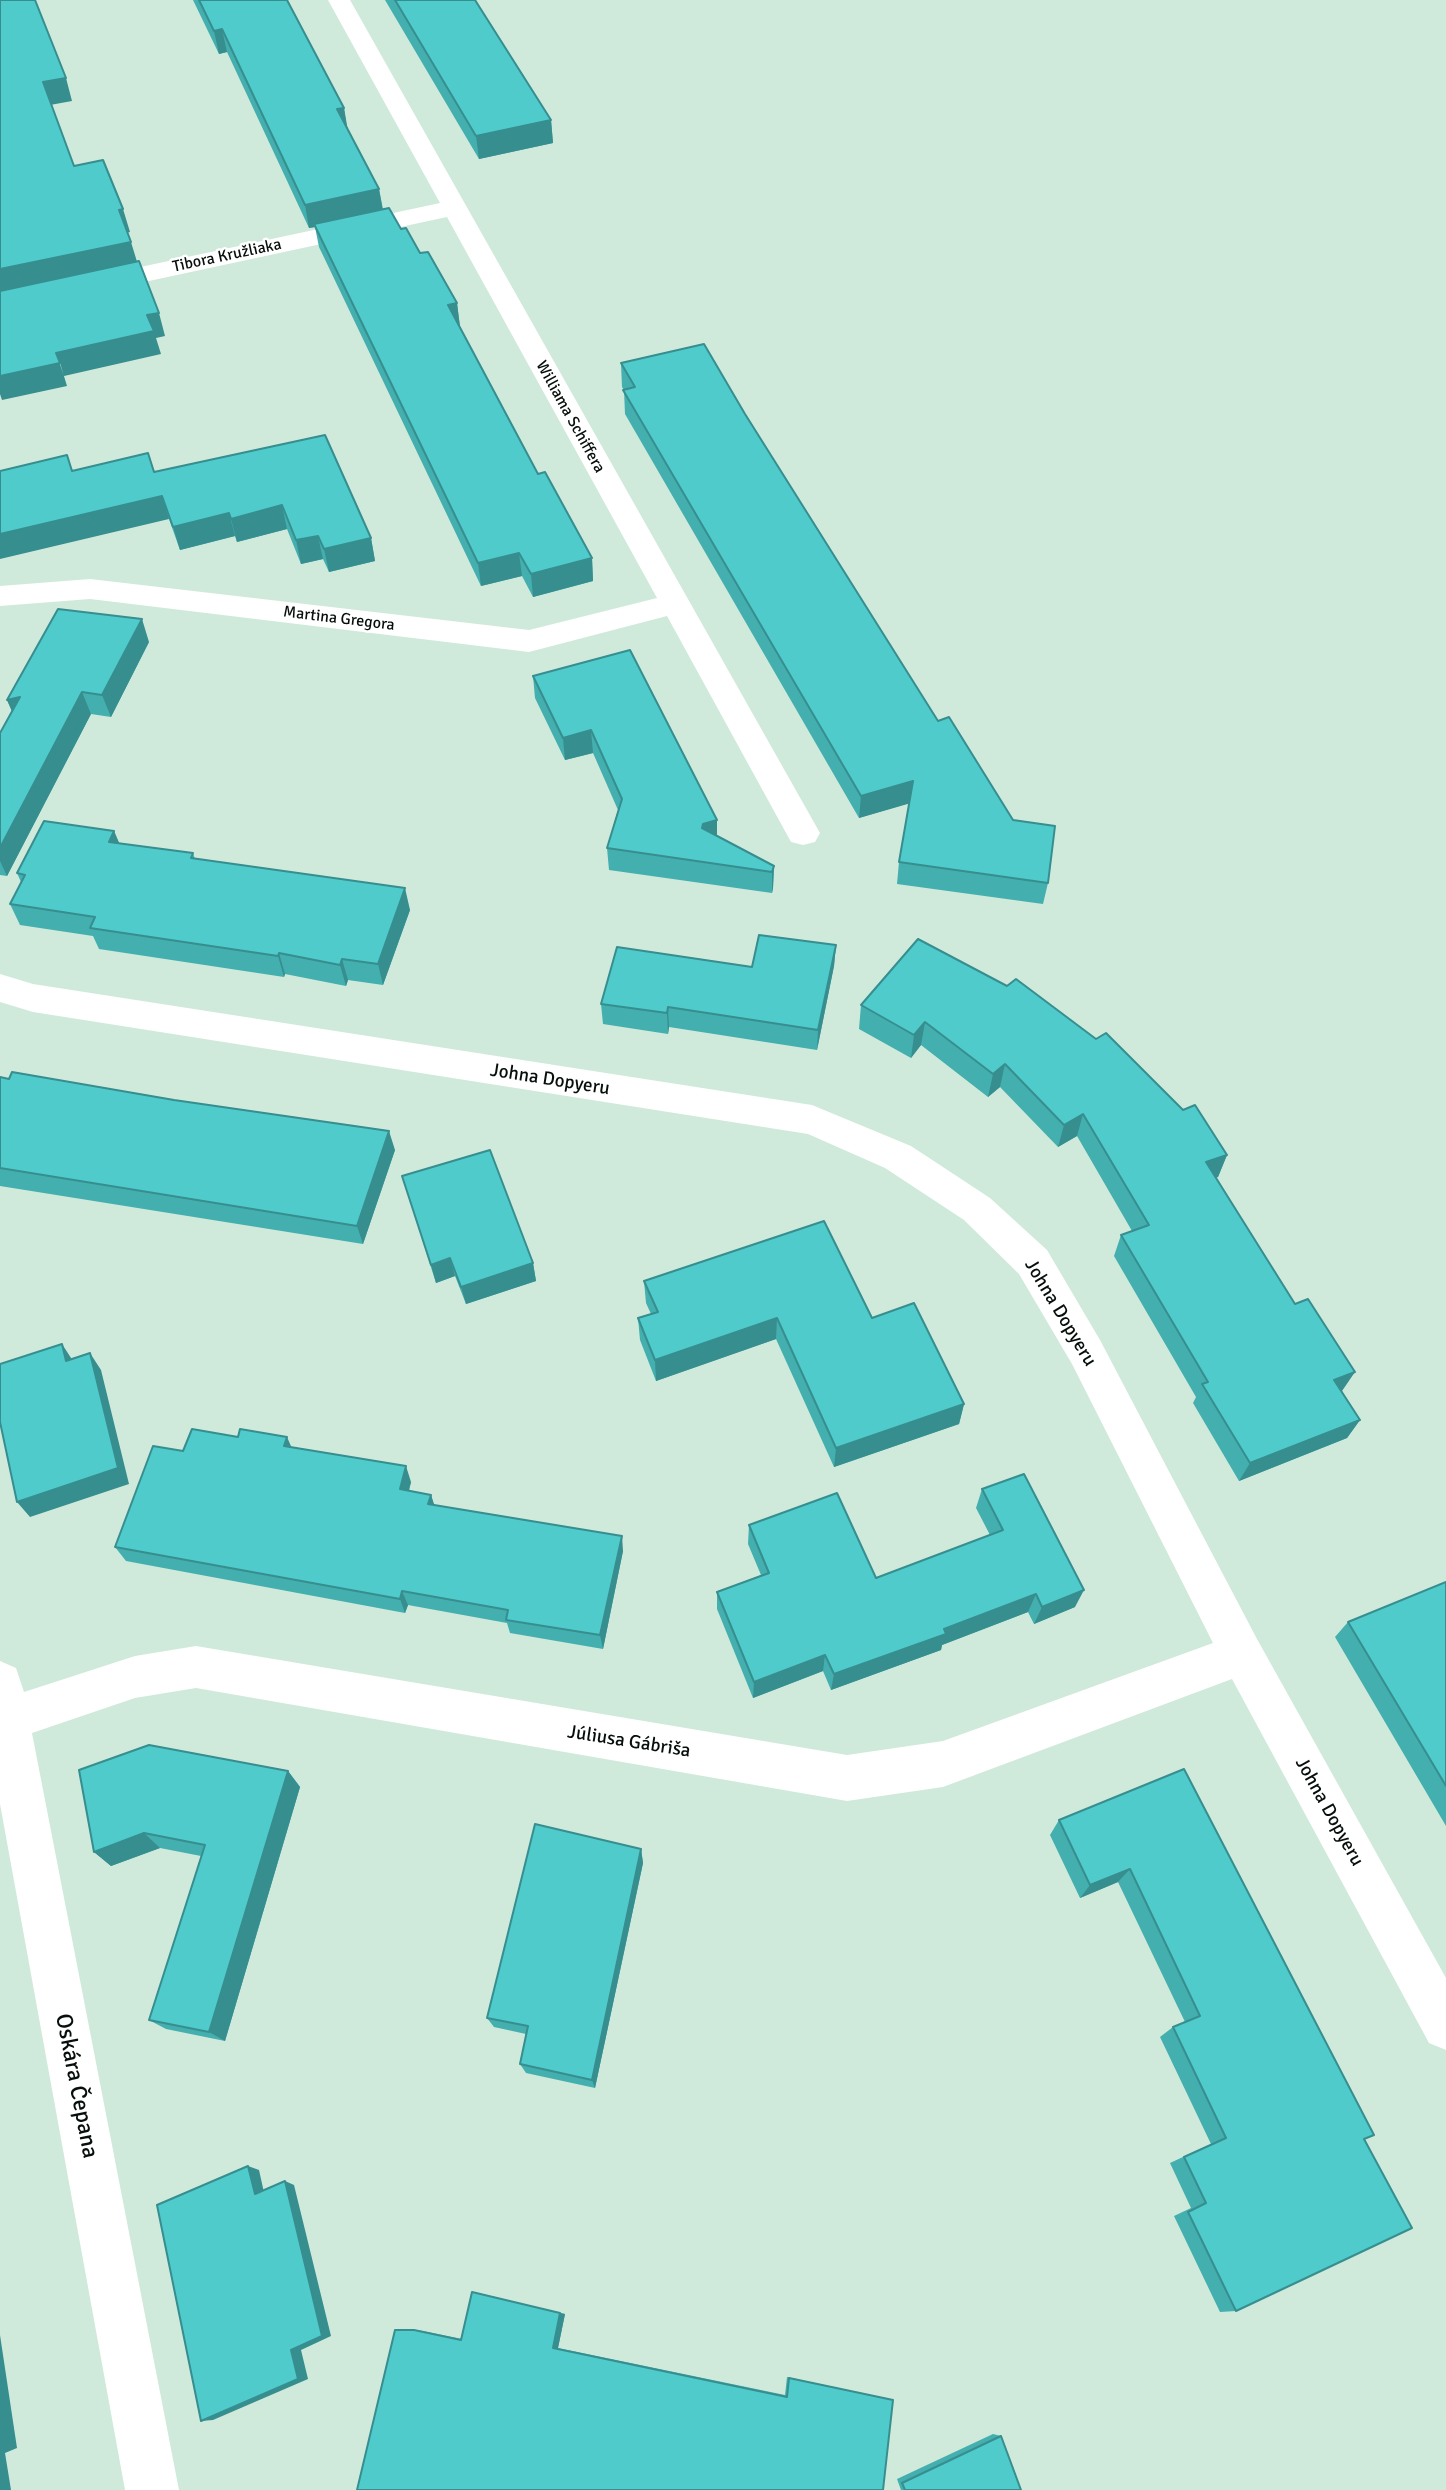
<!DOCTYPE html>
<html>
<head>
<meta charset="utf-8">
<style>
  body { margin:0 }
  canvas { display:block; background:#cfe9db }
</style>
</head>
<body>
<canvas width="1446" height="2490"></canvas>
<script>
const ctx = document.querySelector('canvas').getContext('2d');
ctx.lineJoin = 'round';
function paint(path, color) { ctx.fillStyle = color; ctx.fill(path, 'evenodd'); }
function stroke(path, color, width, dash) { ctx.strokeStyle = color; ctx.lineWidth = width; ctx.lineCap = dash ? 'butt' : 'round'; ctx.setLineDash(dash || []); ctx.stroke(path); }
function label(font, color, halo, rows, align = 'center') {
  ctx.font = font + ' Signika,sans-serif'; ctx.lineWidth = 5; ctx.setLineDash([]); ctx.textBaseline = 'middle'; ctx.strokeStyle = halo; ctx.fillStyle = color; for (const [text, x, y, turn = 0] of rows) {
    ctx.save(); ctx.translate(x, y); ctx.rotate((+turn || 0) * Math.PI / 180); ctx.textAlign = isNaN(turn) ? turn : align; if (halo) ctx.strokeText(text, 0, 0); ctx.fillText(text, 0, 0); ctx.restore();
  }
}
paint(new Path2D(`
  M328 0H350L820 833 815 842 803 845 791 842 667 616 529 652 90 599 0 606V586L90 579 529 630 657 598 447 217 0 313V297L440 203Z
  M0 974 33 984 812 1105 911 1146 990 1198 1047 1250 1100 1340 1257 1639 1446 1978V2050L1429 2043 1232 1679 943 1787 847 1801 196 1688 135 1698 32 1733 179 2490H125L0 1804V1661L16 1668 24 1692 135 1656 196 1646 847 1755 943 1741 1213 1643 1072 1364 1019 1274 964 1220 885 1168 808 1134 33 1012 0 1002Z`), '#fff');
paint(new Path2D(`
  M193 0H287L344 108 347 129 379 189 383 209 401 229 457 303 460 327 538 474 592 558 593 581 533 597 522 576 481 586 319 247 315 227 309 228 227 52 219 54Z
  M385 0H475L551 120 553 143 479 159Z
  M621 363 745 414 938 721 1048 883 1043 904 897 884 899 862 909 803 859 818 625 414 624 390 622 387Z
  M325 435 371 538 375 561 329 572 323 559 301 564 287 529 237 542 235 536 180 550 169 519 72 471 154 472Z
  M149 642 111 717 91 714 7 876 0 875V733L12 711 7 700Z
  M533 676 717 820V836L774 866 773 888 772 893 609 870 607 848 618 810 593 753 565 760 535 698Z
  M114 831 119 843 193 853 195 859 410 910 383 985 348 980 346 986 285 974 284 977 99 949 93 936 20 925 10 904 21 882 17 873Z
  M918 939 1227 1155 1218 1177 1215 1178 1342 1391 1360 1420 1347 1438 1239 1481 1193 1403 1196 1397 1114 1256 1121 1235 1132 1231 1077 1136 1058 1147 1000 1087 988 1097 921 1045 911 1058 859 1029 861 1005Z
  M836 945 834 966 817 1050 669 1027 668 1034 603 1024 601 1004Z
  M0 1077 395 1150 363 1244 0 1186Z
  M402 1176 533 1263 536 1281 466 1304 455 1276 436 1283Z
  M644 1281 872 1318 964 1404 959 1424 834 1467 776 1339 656 1381 640 1340 638 1318 651 1314 646 1303Z
  M291 1447 411 1482 409 1491 431 1495 434 1505 623 1551 603 1649 510 1633 507 1623 408 1605 405 1613 126 1561 115 1547 183 1451Z
  M982 1489 1075 1607 1034 1624 1028 1612 942 1645 941 1650 831 1690 823 1671 753 1698 717 1609V1592L761 1575 748 1544 749 1525 876 1578 990 1535 976 1508Z
  M1446 1582V1826L1335 1637 1348 1622Z
  M1184 1769 1364 2139 1236 2311 1220 2312 1174 2216 1191 2208 1170 2163 1211 2144 1160 2037 1173 2027 1185 2022 1118 1882 1080 1898 1050 1835 1059 1820Z
  M288 1771 300 1787 225 2041 166 2029 149 2020 201 1856 160 1848 111 1866 94 1852Z
  M641 1849 643 1863 595 2088 526 2073 520 2064 526 2034 494 2027 487 2018Z
  M472 2292 565 2314 558 2348 785 2395 787 2377 888 2399 883 2490 414 2330 423 2331 462 2339Z
  M993 2434 1001 2436 1021 2490H901L897 2479Z`), '#44afaf');
paint(new Path2D(`
  M222 29 227 52 219 54 214 31Z
  M66 78 72 101 50 105 43 82Z
  M344 108 348 131 337 109Z
  M551 120 553 143 479 159 476 136Z
  M379 189 383 212 314 224 315 227 309 228 305 205Z
  M123 209 130 232 126 233 119 210Z
  M131 242 138 265 0 294V269Z
  M457 303 460 327 448 305Z
  M159 313 165 336 156 338 161 354 64 376 56 353 147 315Z
  M60 363 67 386 2 400 0 394V376Z
  M162 496 169 519 0 559V534Z
  M282 505 287 529 237 542 231 519Z
  M229 513 235 536 180 550 173 527Z
  M318 536 323 559 301 564 296 540Z
  M371 538 375 561 329 572 324 549Z
  M519 553 522 576 481 586 478 563Z
  M592 558 593 581 533 597 531 574Z
  M142 619 149 642 111 717 102 695Z
  M82 692 91 714 7 876 0 861V848Z
  M20 697 17 723 7 700Z
  M591 730 593 753 565 760 563 738Z
  M913 781 911 803 859 818 861 796Z
  M717 820V841L702 828 703 824Z
  M114 831 123 852 109 842Z
  M774 866 773 888 772 893V872Z
  M405 888 410 910 383 985 378 964Z
  M836 945 834 966 817 1050 818 1030Z
  M279 953 285 974 284 977 278 956Z
  M342 959 348 980 346 986 340 965Z
  M668 1007 669 1027 668 1034 667 1013Z
  M925 1022 921 1045 911 1058 914 1035Z
  M1005 1064 1000 1087 988 1097 993 1074Z
  M1083 1114 1077 1136 1058 1147 1064 1125Z
  M389 1131 395 1150 363 1244 357 1226Z
  M1227 1155 1218 1177 1197 1184 1206 1162Z
  M450 1258 455 1276 436 1283 431 1265Z
  M533 1263 536 1281 466 1304 461 1287Z
  M777 1318 776 1339 656 1381 655 1360Z
  M62 1344 73 1361H66Z
  M90 1353 101 1370 129 1484 30 1517 17 1502Z
  M1355 1372 1342 1391 1322 1399 1334 1380Z
  M964 1404 959 1424 834 1467 836 1448Z
  M1360 1420 1347 1438 1239 1481 1250 1463Z
  M287 1437 294 1453 284 1446Z
  M406 1466 411 1482 405 1504 400 1489Z
  M431 1495 436 1510 428 1504Z
  M622 1536 623 1551 603 1649 600 1635Z
  M1084 1590 1075 1607 1034 1624 1042 1607Z
  M402 1591 408 1605 405 1613 400 1599Z
  M1036 1594 1028 1612 942 1645 941 1650 831 1690 834 1674 944 1629Z
  M825 1655 823 1671 753 1698 754 1682Z
  M288 1771 300 1787 225 2041 209 2032Z
  M144 1833 160 1848 111 1866 94 1852Z
  M641 1849 643 1863 595 2088 592 2080Z
  M1130 1869 1118 1882 1080 1898 1090 1885Z
  M248 2166 259 2170 265 2197 255 2194Z
  M285 2181 294 2185 331 2336 301 2350 308 2379 213 2420 201 2421 291 2350Z
  M560 2313 565 2314 558 2348H553Z
  M0 2335 17 2448 5 2453 11 2490H0Z`), '#378e8f');
const building = new Path2D(`
  M0 0H35L66 78 43 82 74 166 103 160 123 209 119 210 131 242 0 269Z
  M199 0H287L344 108 337 109 379 189 305 205 222 29 214 31Z
  M395 0H475L551 120 476 136Z
  M389 208 401 229 406 228 420 253 428 252 457 303 448 305 538 474 545 472 592 558 531 574 519 553 478 563 314 224Z
  M139 261 159 313 147 315 154 331 56 353 60 363 0 376V291Z
  M704 344 745 414 938 721 949 717 1013 820 1055 826 1048 883 899 862 913 781 861 796 623 390 635 387 621 363Z
  M325 435 371 538 324 549 318 536 296 540 282 505 231 519 229 513 173 527 162 496 0 534V471L67 455 72 471 148 453 154 472Z
  M58 609 142 619 102 695 82 692 0 848V733L20 697 7 700Z
  M630 650 717 820 703 824 702 828 774 866 772 872 607 848 622 799 591 730 563 738 533 676Z
  M44 821 114 831 109 842 193 853 191 858 405 888 378 964 342 959 340 965 279 953 278 956 90 928 95 917 10 904 25 875 17 873Z
  M759 935 836 945 818 1030 668 1007 667 1013 601 1004 617 947 752 967Z
  M918 939 1007 986 1016 979 1096 1039 1106 1033 1183 1110 1195 1105 1227 1155 1206 1162 1295 1304 1308 1299 1355 1372 1334 1380 1360 1420 1250 1463 1202 1384 1208 1382 1121 1235 1149 1225 1083 1114 1064 1125 1005 1064 993 1074 925 1022 914 1035 861 1005Z
  M12 1072 174 1100 389 1131 357 1226 0 1168V1077L9 1079Z
  M490 1150 533 1263 461 1287 450 1258 431 1265 402 1176Z
  M824 1221 872 1318 914 1303 964 1404 836 1448 777 1318 655 1360 638 1318 658 1312 644 1281Z
  M62 1344 66 1361 90 1353 118 1468 17 1502 0 1422V1364Z
  M192 1429 238 1437 240 1429 287 1437 284 1446 406 1466 400 1489 431 1495 428 1504 622 1536 600 1635 506 1620 508 1610 402 1591 400 1599 115 1547 153 1446 183 1451Z
  M1024 1474 1084 1590 1042 1607 1036 1594 944 1629 946 1634 834 1674 825 1655 754 1682 717 1592 769 1573 749 1525 837 1493 876 1578 1003 1530 982 1489Z
  M1446 1582V1786L1348 1622Z
  M149 1745 288 1771 209 2032 149 2020 205 1845 144 1833 94 1852 79 1770Z
  M1184 1769 1374 2135 1364 2139 1412 2228 1236 2311 1188 2212 1206 2203 1184 2157 1226 2138 1173 2027 1200 2016 1130 1869 1090 1885 1059 1820Z
  M535 1824 641 1849 592 2080 520 2064 528 2026 487 2018Z
  M248 2166 255 2194 285 2181 322 2336 291 2350 298 2379 201 2421 157 2205Z
  M472 2292 560 2313 553 2348 787 2397 789 2378 893 2400 883 2490H357L395 2330H414L461 2340Z
  M1001 2436 1021 2490H905L902 2483Z`);
paint(building, '#4fcbcc');
stroke(building, '#378e8f', 2);
label('16px', '#070f0b', '#fff', [
  ["Tibora Kružliaka",227,256,-12],
  ["Williama Schiffera",570,417,61],
  ["Martina Gregora",339,619,7]
]);
label('19px', '#070f0b', '#fff', [
  ["Johna Dopyeru",550,1080,9],
  ["Johna Dopyeru",1060,1313,59],
  ["Júliusa Gábriša",629,1742,9],
  ["Johna Dopyeru",1329,1812,61]
]);
label('23px', '#070f0b', '#fff', [
  ["Oskára Čepana",76,2086,79]
]);
</script>
</body>
</html>
